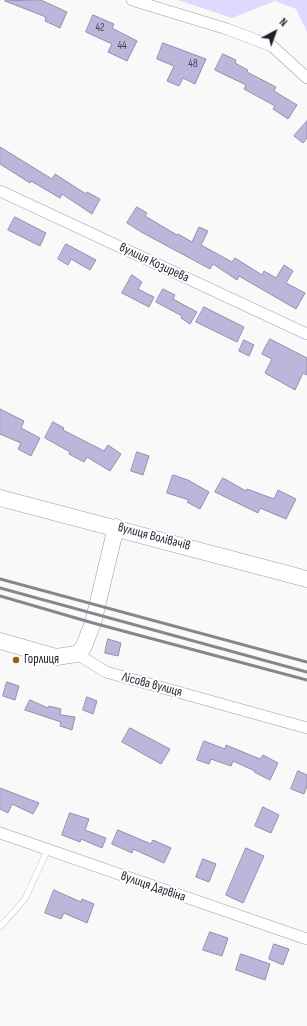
<!DOCTYPE html>
<html>
<head>
<meta charset="utf-8">
<style>
  body { margin:0 }
  #map { position:relative; width:307px; height:1026px; overflow:hidden; background:#f9f9f9; font-family:"Sofia Sans Condensed",sans-serif }
  canvas { display:block }
  .north { position:absolute; left:255px; top:12px; width:40px; height:40px; -webkit-text-stroke:3px #fff; paint-order:stroke; rotate:41deg; font-size:11px; font-weight:700; line-height:16px; text-align:center; color:#211f2c }
  .north::after { content:''; display:block; margin:auto; width:14px; height:18px; background:#211f2c; clip-path:polygon(50% 0,100% 100%,50% 72%,0 100%) }
</style>
</head>
<body>
<div id="map">
<canvas width="307" height="1026"></canvas>
<div class="north">N</div>
</div>
<script>
const ctx = document.querySelector('canvas').getContext('2d');
ctx.lineJoin = 'round';
function paint(path, color) { ctx.fillStyle = color; ctx.fill(path, 'evenodd'); }
function stroke(path, color, width, dash) { ctx.strokeStyle = color; ctx.lineWidth = width; ctx.lineCap = dash ? 'butt' : 'round'; ctx.setLineDash(dash || []); ctx.stroke(path); }
function label(font, color, halo, rows, align = 'center') {
  ctx.font = font + ' "Sofia Sans Condensed",sans-serif'; ctx.lineWidth = 4; ctx.setLineDash([]); ctx.textBaseline = 'middle'; ctx.strokeStyle = halo; ctx.fillStyle = color; for (const [text, x, y, turn = 0] of rows) {
    ctx.save(); ctx.translate(x, y); ctx.rotate((+turn || 0) * Math.PI / 180); ctx.textAlign = isNaN(turn) ? turn : align; if (halo) ctx.strokeText(text, 0, 0); ctx.fillText(text, 0, 0); ctx.restore();
  }
}
paint(new Path2D(`
  M178 0H307V32L296 9 275 1 232 18Z`), '#ded9fd');
const building = new Path2D(`
  M41 0 67 12 60 28 45 21 46 17 5 1Z
  M93 15 114 24 112 28 137 41 127 61 108 52 112 44 86 32Z
  M163 43 206 59 195 84 183 78 179 86 167 81 174 66 157 59Z
  M223 54 236 60 235 63 248 70 247 72 276 87 274 91 297 105 288 119 273 109 275 106 244 89 246 85 215 70Z
  M307 121V138L303 143 294 136Z
  M0 147 52 179 55 174 86 194 87 192 100 199 92 214 62 194 60 198 31 181 30 183 0 164Z
  M137 207 147 213 145 216 177 235 178 234 192 242 199 227 208 231 201 245 232 262 235 258 262 275 264 271 276 278 284 265 293 271 286 283 305 293 296 309 239 276 237 280 213 264 210 269 143 233 127 223Z
  M15 217 46 233 40 246 8 230Z
  M66 244 96 260 90 270 71 259 68 265 58 259Z
  M132 275 142 282 138 289 154 297 149 307 122 293Z
  M163 289 175 295 173 299 197 312 190 324 181 318 182 316 156 302Z
  M204 307 244 327 237 342 196 322Z
  M270 339 307 358V375L303 373 295 390 265 373 272 359 262 354Z
  M244 340 254 345 249 356 239 351Z
  M0 409 24 421 21 428 40 438 31 456 18 449 21 443 0 434Z
  M53 422 64 428 63 430 104 451 108 445 121 454 110 471 87 457 84 462 69 454 70 452 45 438Z
  M137 452 149 456 143 475 131 471Z
  M173 475 188 480 209 492 200 509 187 502 189 500 167 493Z
  M223 478 246 491 247 489 274 499 278 490 296 499 286 519 260 508 258 513 215 492Z
  M108 639 121 643 118 656 105 653Z
  M7 682 19 686 15 700 3 696Z
  M87 697 97 701 93 714 83 710Z
  M30 700 48 708 49 706 61 709 60 714 62 715 75 717 72 730 60 726 61 722 25 710Z
  M130 728 170 749 161 764 122 742Z
  M204 741 225 749 226 745 260 759 263 755 278 763 270 780 254 772 255 771 233 761 231 766 211 759 209 764 197 760Z
  M298 771 307 775V786L304 794 291 789Z
  M0 788 39 803 33 814 12 804 8 813 0 809Z
  M263 807 279 815 271 833 255 826Z
  M70 813 89 819 85 830 106 838 102 848 81 839 80 842 62 835Z
  M118 830 151 844 153 840 171 848 164 863 133 849 132 853 112 844Z
  M246 848 264 856 243 903 226 895Z
  M203 859 216 864 209 882 196 877Z
  M54 890 81 902 82 899 94 904 87 923 64 913 61 919 45 913Z
  M210 932 228 938 222 956 203 950Z
  M274 944 289 949 283 965 269 959Z
  M241 954 270 964 265 980 236 970Z`);
paint(building, '#bcb7da');
stroke(building, '#938eaf', 1);
const lane = new Path2D(`
  M0 927 25 899 47 851`);
const street = new Path2D(`
  M132 0 227 29 272 46 307 78
  M0 191 307 334
  M77 654 106 672 307 728
  M0 833 307 939`);
const secondary = new Path2D(`
  M0 498 307 579
  M0 641 56 657 77 654 83 648 93 623 116 527`);
stroke(lane, '#9d98b9', 6);
stroke(street, '#9d98b9', 12);
stroke(secondary, '#9d98b9', 17);
stroke(lane, '#fff', 5.5);
stroke(street, '#fff', 11);
stroke(secondary, '#fff', 16);
stroke(new Path2D(`
  M0 579 307 662
  M0 588 307 672
  M0 596 93 623 307 680`), '#87868c', 3);
for (const [x, y, r, color] of [
  [16,660,4,"#8c6506"]
]) { const dot = new Path2D(); dot.arc(x, y, r, 0, 2 * Math.PI); ctx.fillStyle = color; ctx.fill(dot); stroke(dot, '#fff', 1.5); }
label('11px', '#484558', null, [
  ["42",100,28],
  ["44",122,46],
  ["48",193,64]
]);
label('13px', '#211f2c', '#fff', [
  ["вулиця Козирева",154,263,25],
  ["вулиця Волівачів",154,537,15],
  ["Лісова вулиця",152,685,15],
  ["вулиця Дарвіна",153,887,19]
]);
label('13px', '#211f2c', '#fff', [
  ["Горлиця",24,660]
], 'left');
</script>
</body>
</html>
